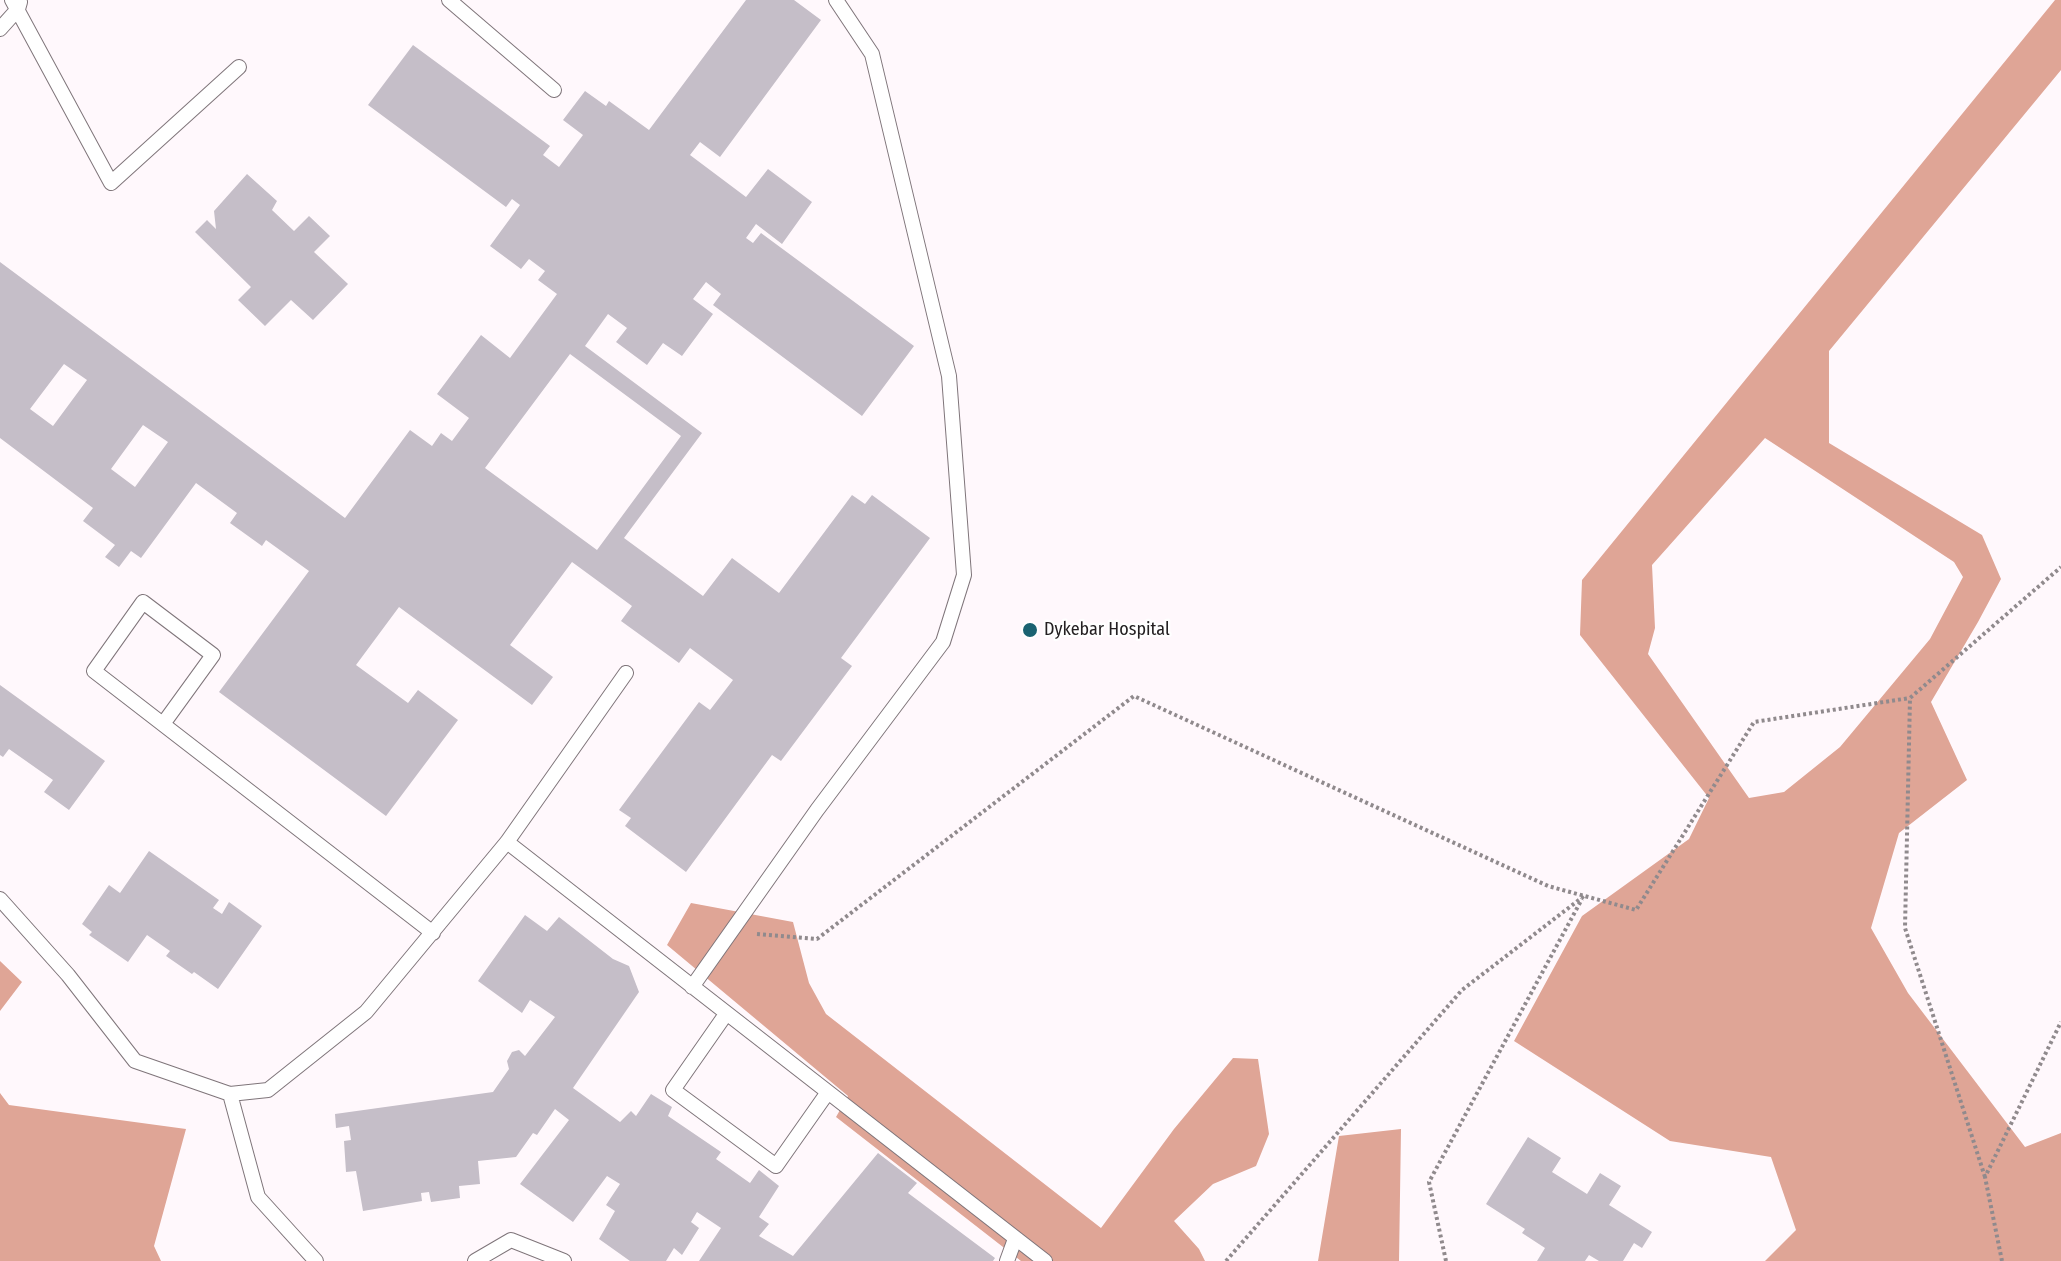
<!DOCTYPE html>
<html>
<head>
<meta charset="utf-8">
<style>
  body { margin:0 }
  canvas { display:block; background:#fff8fc }
</style>
</head>
<body>
<canvas width="2061" height="1261"></canvas>
<script>
const ctx = document.querySelector('canvas').getContext('2d');
ctx.lineJoin = 'round';
function paint(path, color) { ctx.fillStyle = color; ctx.fill(path, 'evenodd'); }
function stroke(path, color, width, dash) { ctx.strokeStyle = color; ctx.lineWidth = width; ctx.lineCap = dash ? 'butt' : 'round'; ctx.setLineDash(dash || []); ctx.stroke(path); }
function label(font, color, halo, rows, align = 'center') {
  ctx.font = font + ' "Fira Sans Condensed",sans-serif'; ctx.lineWidth = 4.5; ctx.setLineDash([]); ctx.textBaseline = 'middle'; ctx.strokeStyle = halo; ctx.fillStyle = color; for (const [text, x, y, turn = 0] of rows) {
    ctx.save(); ctx.translate(x, y); ctx.rotate((+turn || 0) * Math.PI / 180); ctx.textAlign = isNaN(turn) ? turn : align; if (halo) ctx.strokeText(text, 0, 0); ctx.fillText(text, 0, 0); ctx.restore();
  }
}
paint(new Path2D(`
  M2055 0H2061V70L1829 351V443L1982 535 2001 579 1978 622 1931 702 1967 780 1899 833 1871 928 1908 993 2025 1147 2061 1133V1261H1765L1796 1230 1771 1157 1670 1141 1514 1041 1582 916 1689 839 1709 798 1580 635 1582 580ZM1765 438 1954 562 1963 577 1930 639 1840 747 1784 792 1749 798 1648 654 1655 628 1652 565Z
  M691 903 793 922 809 983 826 1014 1101 1228 1174 1129 1233 1058 1258 1059 1269 1134 1256 1166 1213 1184 1174 1221 1199 1249 1205 1261H1021L836 1117 848 1096 667 945Z
  M0 961 22 982 0 1011Z
  M0 1093 9 1105 186 1129 154 1246 161 1261H0Z
  M1401 1129 1399 1261H1318L1339 1136Z`), '#dfa596');
paint(new Path2D(`
  M746 0H794L821 20 720 157 700 142 690 155 746 197 768 169 812 202 782 244 756 224 746 238 753 243 761 233 914 346 862 416 713 305 721 294 706 282 693 299 713 314 682 356 663 343 647 365 616 342 627 328 608 314 585 346 702 433 624 538 703 596 732 558 779 593 852 495 865 504 872 495 930 538 841 658 852 666 781 761 772 755 686 872 625 826 631 818 619 810 699 702 710 710 733 680 690 648 679 663 621 621 632 606 572 562 510 645 553 677 532 705 399 607 356 665 408 703 418 690 458 720 386 816 219 692 309 571 266 540 262 546 230 523 237 513 196 483 141 558 131 551 119 567 105 557 115 545 83 521 93 508 0 438V262L345 518 410 430 432 446 441 433 452 441 469 418 437 394 481 335 510 358 557 294 538 280 545 271 529 259 521 269 490 246 520 205 512 199 506 207 368 105 413 45 550 146 543 155 559 167 583 135 563 120 585 91 606 106 609 101 649 130ZM570 354 681 436 597 550 485 468ZM64 364 87 380 53 426 30 409ZM143 425 168 442 135 487 111 469Z
  M247 174 277 201 272 210 294 231 309 216 330 236 314 252 348 284 313 320 291 300 265 326 238 300 251 287 195 232 207 220 216 229 214 211Z
  M0 685 105 761 69 810 44 792 53 780 9 749 3 757 0 755Z
  M149 851 219 900 213 908 222 914 229 902 262 926 218 989 194 972 192 974 166 956 170 951 147 935 128 962 89 935 92 932 82 924 109 885 120 893Z
  M525 915 547 931 559 917 613 959 629 966 639 992 573 1088 620 1122 631 1111 636 1116 651 1094 672 1107 668 1116 721 1152 716 1159 750 1183 759 1170 779 1186 759 1217 769 1224 759 1236 793 1256 878 1153 917 1183 908 1193 995 1258 993 1261H699L721 1228 697 1212 691 1222 699 1228 682 1255 674 1248 666 1261H630L599 1239 615 1211 606 1205 620 1184 607 1176 573 1222 520 1184 569 1120 555 1109 537 1135 533 1133 516 1157 478 1161 480 1184 459 1186 460 1198 431 1202 429 1192 421 1193 422 1201 363 1211 356 1171 346 1172 344 1141 351 1140 349 1126 336 1128 335 1114 493 1092 509 1069 507 1061 512 1052 519 1050 525 1056 555 1017 530 1000 522 1013 478 981Z
  M1528 1137 1561 1158 1552 1172 1587 1194 1600 1173 1621 1186 1609 1205 1652 1232 1642 1248 1634 1243 1623 1261H1599L1589 1255 1585 1261H1537L1545 1248 1522 1233 1525 1229 1486 1204Z`), '#c5bec8');
const service = new Path2D(`
  M12 0 111 183 239 67
  M449 0 554 90
  M0 29 18 9 20 2
  M163 724 213 655 143 602 94 671 433 933
  M507 842 1045 1261
  M0 899 68 975 135 1061 230 1094 258 1197 316 1261
  M692 987 817 810 943 642 964 575 949 376 872 54 836 0
  M726 1014 673 1090 776 1166 828 1092
  M230 1094 268 1090 366 1012 507 842 626 673
  M475 1261 511 1240 564 1261
  M1007 1261 1015 1239`);
stroke(service, '#7f757a', 16);
stroke(new Path2D(`
  M757 934 817 939 1134 696 1548 886 1636 910 1754 722 1910 698
  M1985 1177 1905 928 1910 698 2061 567
  M1226 1261 1462 990 1584 896
  M1446 1261 1429 1182 1582 899
  M2002 1261 1985 1177 2061 1022`), '#908a8d', 4, [3, 3]);
stroke(service, '#fff', 14);
for (const [x, y, r, color] of [
  [1030,630,8,"#1a6271"]
]) { const dot = new Path2D(); dot.arc(x, y, r, 0, 2 * Math.PI); ctx.fillStyle = color; ctx.fill(dot); stroke(dot, '#fff', 2); }
label('18px', '#242022', '#fff', [
  ["Dykebar Hospital",1044,630]
], 'left');
</script>
</body>
</html>
